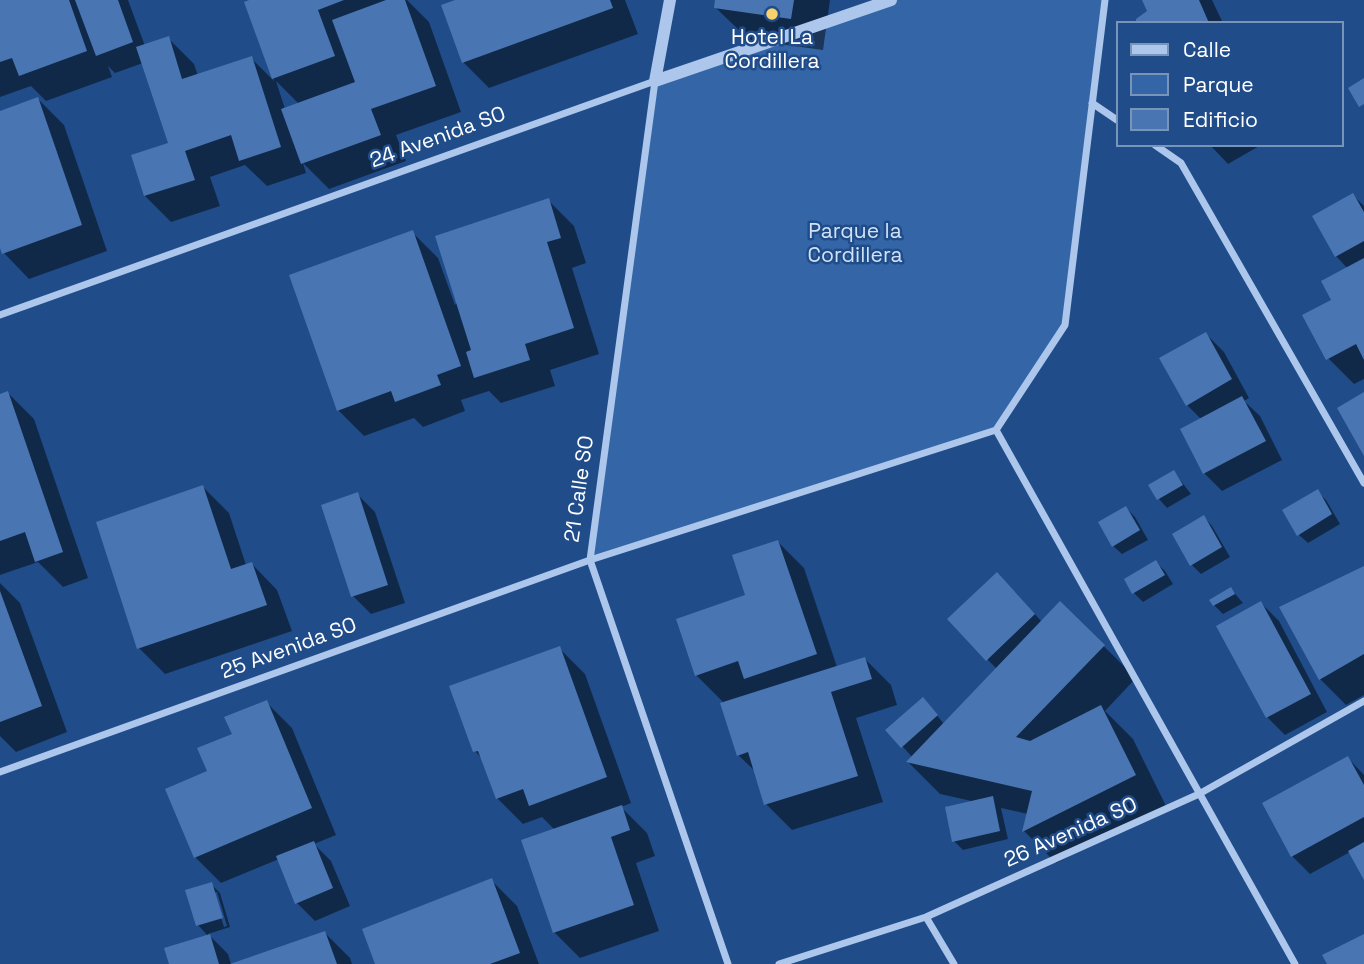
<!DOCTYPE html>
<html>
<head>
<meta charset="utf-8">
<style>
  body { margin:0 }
  #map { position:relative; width:1364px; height:964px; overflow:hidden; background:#204d8a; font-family:"Space Grotesk",sans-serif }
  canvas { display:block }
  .legend { position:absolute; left:1116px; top:21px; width:228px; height:126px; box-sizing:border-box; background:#204d8a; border:2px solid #7994b9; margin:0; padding:9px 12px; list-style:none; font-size:21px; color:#fff }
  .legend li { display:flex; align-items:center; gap:14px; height:35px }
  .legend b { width:35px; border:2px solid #7994b9 }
</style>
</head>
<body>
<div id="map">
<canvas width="1364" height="964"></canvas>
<ul class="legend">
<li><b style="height:9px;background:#acc7eb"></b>Calle</li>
<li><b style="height:19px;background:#3466a7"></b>Parque</li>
<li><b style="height:19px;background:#4976b2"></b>Edificio</li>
</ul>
</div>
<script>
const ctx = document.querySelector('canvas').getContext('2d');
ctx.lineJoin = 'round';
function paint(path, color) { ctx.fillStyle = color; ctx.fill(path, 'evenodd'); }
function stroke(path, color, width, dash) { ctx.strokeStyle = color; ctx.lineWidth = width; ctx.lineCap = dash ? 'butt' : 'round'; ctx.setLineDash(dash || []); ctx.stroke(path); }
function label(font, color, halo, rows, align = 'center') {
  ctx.font = font + ' "Space Grotesk",sans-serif'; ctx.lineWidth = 5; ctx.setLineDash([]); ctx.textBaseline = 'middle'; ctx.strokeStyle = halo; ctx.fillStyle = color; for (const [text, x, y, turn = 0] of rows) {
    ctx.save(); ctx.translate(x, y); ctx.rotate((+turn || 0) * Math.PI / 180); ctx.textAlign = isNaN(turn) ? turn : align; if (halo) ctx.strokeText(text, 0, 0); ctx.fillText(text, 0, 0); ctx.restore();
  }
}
paint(new Path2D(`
  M892 0H1104L1065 325 996 430 590 560 655 81Z`), '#3466a7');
paint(new Path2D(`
  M0 0H128L145 46 168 38 194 64 198 76 251 58 274 81 247 3 254 0H407L429 22 461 112 396 135 406 161 329 189 303 163 306 173 267 186 245 165 210 177 220 206 171 222 145 196 170 145 143 63 115 73 108 66 112 77 46 101 31 86 0 97ZM276 81 299 104 285 109Z
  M460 0H625L638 34 489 88 463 62Z
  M717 0H830L823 50 749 40 716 8Z
  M1143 0H1212L1223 23H1137L1149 12Z
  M38 99 64 125 107 251 29 279 4 253 0 243V112Z
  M1210 145H1261L1228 164Z
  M1353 195 1364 206V379L1354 384 1328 358 1333 300 1348 269 1336 256Z
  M548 200 574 226 586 263 572 268 599 354 550 370 555 386 501 403 489 391 461 400 465 411 423 427 414 418 364 436 338 410 412 232 438 258 455 305Z
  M1206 334 1224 352 1249 398 1244 401 1260 416 1282 460 1222 491 1204 473 1182 430 1202 420 1187 405Z
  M8 393 34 419 88 578 63 587 38 562 0 575V396Z
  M1174 472 1191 494 1167 508 1159 499Z
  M203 487 229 513 246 565 252 564 277 590 292 631 165 674 139 648Z
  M1317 491 1326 500 1340 524 1308 543 1299 535Z
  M357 494 375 512 405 603 371 614 353 596Z
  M1126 508 1135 517 1148 540 1122 554 1113 546Z
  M1204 517 1212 526 1230 557 1201 574 1192 565Z
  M778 542 804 568 837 667 865 659 891 685 897 705 856 718 883 802 792 830 766 804 756 772 738 755 724 703 697 676 678 620 747 596Z
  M1156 562 1165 571 1173 584 1143 602 1134 593 1126 580Z
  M1364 568V695L1346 705 1320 679 1282 608Z
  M0 583 20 603 67 732 16 752 0 736Z
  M1231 589 1243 603 1223 614 1214 605Z
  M1015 592 1042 622 1060 603 1136 678 1105 711 1133 739 1167 808 1056 863 1024 831 1028 814 1001 808 1008 839 963 850 954 841 976 802 940 794 908 762 912 757 888 730 931 708 944 724 997 669 987 659Z
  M1261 603 1279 621 1327 712 1285 735 1267 717 1218 627Z
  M559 648 585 674 631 803 621 807 647 833 655 856 636 863 659 931 580 958 554 932 555 830 542 817 523 824 497 798 484 761 475 751Z
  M266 702 292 728 336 835 314 844 331 861 350 906 315 921 297 903 279 859 221 883 195 857 209 772 234 735Z
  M1348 758 1364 775V876L1350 852 1310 874 1292 856Z
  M491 880 517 906 539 964H377Z
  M211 884 220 893 230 927 208 934 228 954 231 964H171L208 936 198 925ZM213 892H217L227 926 224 927Z
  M325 933 350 958 352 964H234Z`), '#0007');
paint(new Path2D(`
  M0 0H69L87 51 19 76 12 58 0 62Z
  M75 0H118L133 42 96 56Z
  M249 0H344L318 10 335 56 272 79 244 2Z
  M386 0H405L436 86 371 109 381 135 301 164 281 109 355 82 332 20Z
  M455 0H610L613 8 462 63 441 5Z
  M715 0H794L791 19 714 8Z
  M1142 0H1199L1209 23H1136V19L1147 11Z
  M169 36 182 79 252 56 281 147 239 161 231 135 185 151 195 180 144 196 131 155 168 143 136 47Z
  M1364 78V104L1359 107 1348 88Z
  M38 97 82 225 2 254 0 248V111Z
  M1353 193 1364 212V241L1335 257 1312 216Z
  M549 198 561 238 547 242 574 328 525 344 530 360 474 378 466 352 471 350 435 236Z
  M413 230 461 366 437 375 441 385 395 402 391 391 337 411 289 275Z
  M1364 258V360L1356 344 1326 360 1302 315 1331 300 1321 281Z
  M1206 332 1232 379 1186 406 1159 358Z
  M8 391 63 552 35 562 25 532 0 541V394Z
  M1364 392V456L1337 408Z
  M1242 396 1266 441 1203 474 1180 429Z
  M1174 470 1183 485 1157 500 1148 485Z
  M203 485 231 569 252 562 267 605 137 649 96 522Z
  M1318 489 1332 514 1297 536 1282 510Z
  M358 492 388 585 351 597 321 505Z
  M1126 506 1140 530 1112 547 1098 522Z
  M1204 515 1222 547 1190 566 1172 534Z
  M778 540 817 654 744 679 738 661 695 676 676 619 745 595 732 555Z
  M1156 560 1165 575 1132 594 1124 579Z
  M1364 566V654L1319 680 1279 607Z
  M997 572 1035 614 986 661 947 619Z
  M1231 587 1235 594 1213 606 1209 600Z
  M0 591 42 706 0 722Z
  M1060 601 1105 645 1016 737 1030 741 1101 705 1136 775 1022 832 1032 791 906 762Z
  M1261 601 1311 694 1266 718 1216 626Z
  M560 646 607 777 529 806 523 789 496 799 478 751 473 752 449 686Z
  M865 657 872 679 831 692 858 776 764 805 748 752 737 756 720 703Z
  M923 697 938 715 901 748 885 730Z
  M267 700 312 808 194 858 165 789 207 771 197 748 232 734 224 717Z
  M1348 756 1364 785V817L1291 857 1262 803Z
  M993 796 1000 831 952 842 945 807Z
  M622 805 630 830 611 837 634 905 553 933 521 840Z
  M314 841 333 888 295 904 276 856Z
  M1364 842V880L1348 851Z
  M492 878 520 953 490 964H375L362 929Z
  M212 882 223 918 196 926 185 890Z
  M325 931 337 964H230Z
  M210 934 219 964H169L164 948Z
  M1364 934V964H1327L1322 955Z`), '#4976b2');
stroke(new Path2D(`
  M1092 103 1117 120
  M1155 145 1181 163 1364 483
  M0 315 655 81 590 560 728 964
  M996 430 1065 325 1105 0
  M0 772 590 560 996 430 1295 964
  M926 917 954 964
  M779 964 926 917 1199 794 1364 701`), '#acc7eb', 7);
stroke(new Path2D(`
  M670 0 655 81 891 0`), '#acc7eb', 12);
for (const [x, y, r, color] of [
  [772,14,7,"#f8d26c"]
]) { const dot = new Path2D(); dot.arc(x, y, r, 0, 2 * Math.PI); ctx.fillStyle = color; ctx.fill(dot); stroke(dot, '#204d8a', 2.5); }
label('21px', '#fff', '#204d8a', [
  ["Hotel La",772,38],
  ["Cordillera",772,62]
]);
label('21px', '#fff', '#204d8a', [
  ["24 Avenida SO",438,138,-20],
  ["21 Calle SO",580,489,-82],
  ["25 Avenida SO",289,649,-20],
  ["26 Avenida SO",1071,833,-24]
]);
label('21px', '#d0e2f8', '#204d8a', [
  ["Parque la",855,232],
  ["Cordillera",855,256]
]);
</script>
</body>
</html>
